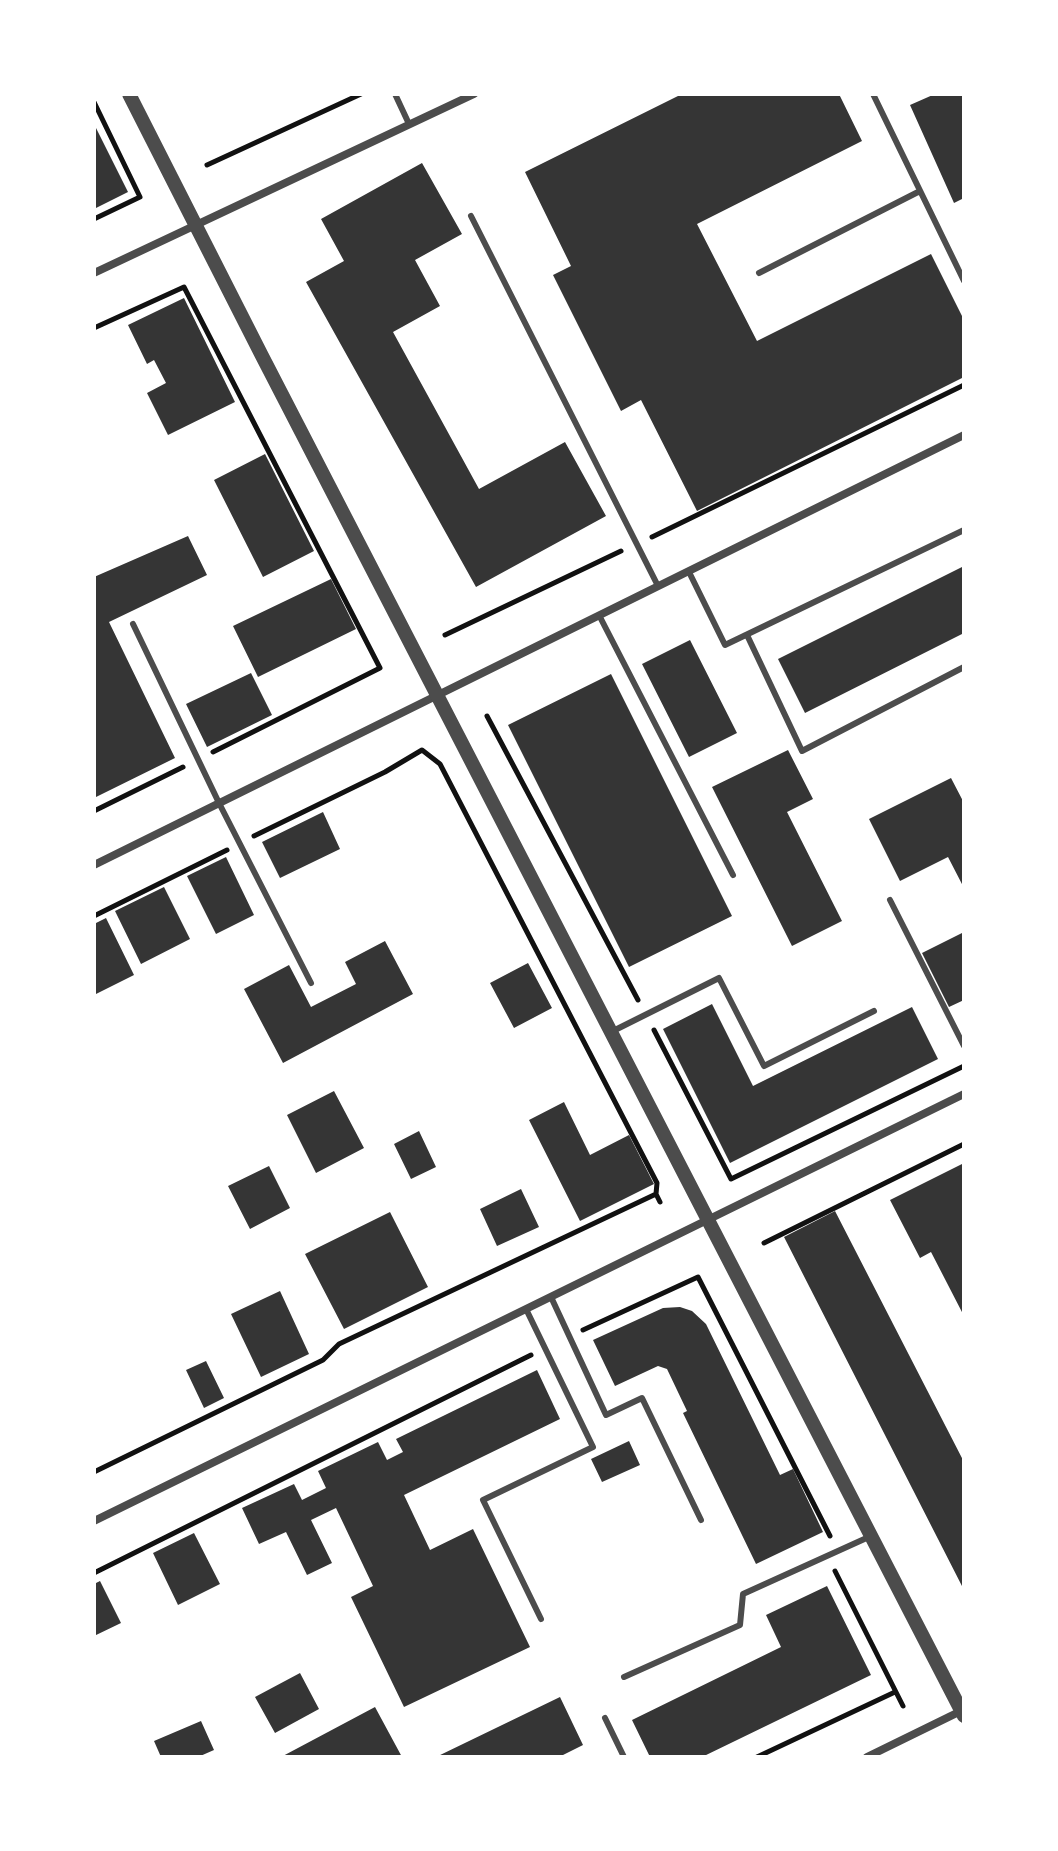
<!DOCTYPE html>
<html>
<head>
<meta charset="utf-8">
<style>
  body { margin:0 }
  #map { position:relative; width:1058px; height:1851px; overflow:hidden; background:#fff; font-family:"Noto Serif",serif }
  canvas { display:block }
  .frame { position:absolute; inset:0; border:96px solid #fff; pointer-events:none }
</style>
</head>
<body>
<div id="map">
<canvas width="1058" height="1851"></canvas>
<div class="frame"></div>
</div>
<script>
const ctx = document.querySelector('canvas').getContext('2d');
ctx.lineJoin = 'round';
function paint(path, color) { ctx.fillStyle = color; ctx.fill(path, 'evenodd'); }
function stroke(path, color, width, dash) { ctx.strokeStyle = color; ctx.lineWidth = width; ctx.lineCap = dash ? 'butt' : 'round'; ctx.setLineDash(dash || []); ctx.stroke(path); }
paint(new Path2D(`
  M682 94H839L862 141 697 224 757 341 931 254 964 320V377L697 511 641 400 621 411 553 275 571 266 525 172Z
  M935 94H964V198L954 203 910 105Z
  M94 124 128 192 94 209Z
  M422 163 462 234 415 260 440 306 393 332 479 489 565 442 606 516 476 587 306 282 344 261 321 219Z
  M184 298 235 402 168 435 147 393 166 383 154 360 147 364 128 325Z
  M265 454 314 551 263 577 214 480Z
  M188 536 207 575 109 622 175 758 94 798V577Z
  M964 566V633L805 713 778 659Z
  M331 579 356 629 258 677 233 626Z
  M690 640 737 733 689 757 642 664Z
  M251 673 272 715 207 747 186 704Z
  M611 674 732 916 629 967 508 725Z
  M788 750 813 799 787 812 842 921 792 946 712 787Z
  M951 778 964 803V888L948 857 900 881 869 819Z
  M323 812 340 849 280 878 262 842Z
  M226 857 254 915 216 934 187 876Z
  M164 887 190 939 141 964 115 911Z
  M106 918 134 975 94 995V924Z
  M964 932V1000L949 1007 922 953Z
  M385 941 413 994 283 1063 244 989 289 965 311 1007 356 984 345 962Z
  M528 963 552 1008 514 1028 490 983Z
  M712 1004 753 1086 912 1007 938 1059 730 1163 663 1029Z
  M334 1091 364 1148 316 1173 287 1115Z
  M564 1102 590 1155 629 1135 654 1184 580 1221 529 1120Z
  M419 1131 436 1167 411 1179 394 1144Z
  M964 1163V1316L931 1252 920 1258 890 1200Z
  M269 1166 290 1208 250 1229 228 1186Z
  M521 1189 539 1227 497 1246 480 1209Z
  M835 1211 964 1462V1590L784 1237Z
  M390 1212 428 1287 344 1329 305 1254Z
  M280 1291 309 1354 261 1377 231 1314Z
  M680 1307 692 1311 706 1324 780 1475 793 1469 823 1532 756 1564 683 1413 687 1411 667 1369 658 1366 615 1386 593 1340 663 1308Z
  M206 1361 224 1398 204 1408 186 1370Z
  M537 1370 560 1419 404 1495 430 1550 473 1529 530 1647 404 1707 351 1597 373 1586 336 1508 311 1520 332 1563 307 1575 286 1532 259 1544 242 1508 294 1484 302 1500 326 1488 318 1471 378 1442 387 1460 403 1452 396 1439Z
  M629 1441 640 1465 602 1482 591 1459Z
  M194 1533 220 1584 178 1605 153 1553Z
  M100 1581 121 1623 94 1636V1584Z
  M827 1586 871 1675 702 1757H650L632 1720 781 1647 766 1615Z
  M300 1673 319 1709 275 1733 255 1697Z
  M560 1697 583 1745 559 1757H436Z
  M375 1707 402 1757H281Z
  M201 1721 214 1750 198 1757H161L154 1741Z`), '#353535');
stroke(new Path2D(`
  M94 102 140 197 94 219
  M207 165 361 94
  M94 328 184 287 380 668 213 752
  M652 537 964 385
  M445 635 621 551
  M487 716 638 1000
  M94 811 183 767
  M254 836 385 772 422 750 440 764 657 1183 656 1194 660 1202
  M94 916 227 850
  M654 1030 731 1179 964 1066
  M764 1243 964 1144
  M583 1330 698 1277 830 1536
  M94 1472 323 1360 339 1344 656 1194
  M835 1571 903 1706
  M94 1573 531 1355
  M757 1757 895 1692`), '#111', 5);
stroke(new Path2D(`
  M395 94 409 124
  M873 94 964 281
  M471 216 658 586
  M759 273 920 191
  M689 572 725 645 964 530
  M600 617 733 875
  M133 624 219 803 311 983
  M747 635 802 751 964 667
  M890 900 964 1046
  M611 1032 719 978 764 1066 874 1011
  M551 1297 606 1415 642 1398 701 1520
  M526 1309 593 1447 483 1500 541 1619
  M624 1677 740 1625 743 1594 871 1536
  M605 1718 624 1757`), '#4c4c4c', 6);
stroke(new Path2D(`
  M94 273 474 94
  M94 865 964 435
  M94 1521 964 1094
  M867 1757 963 1710`), '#4c4c4c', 8);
stroke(new Path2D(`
  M129 94C403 637 687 1175 964 1716`), '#4c4c4c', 14);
</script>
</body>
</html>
